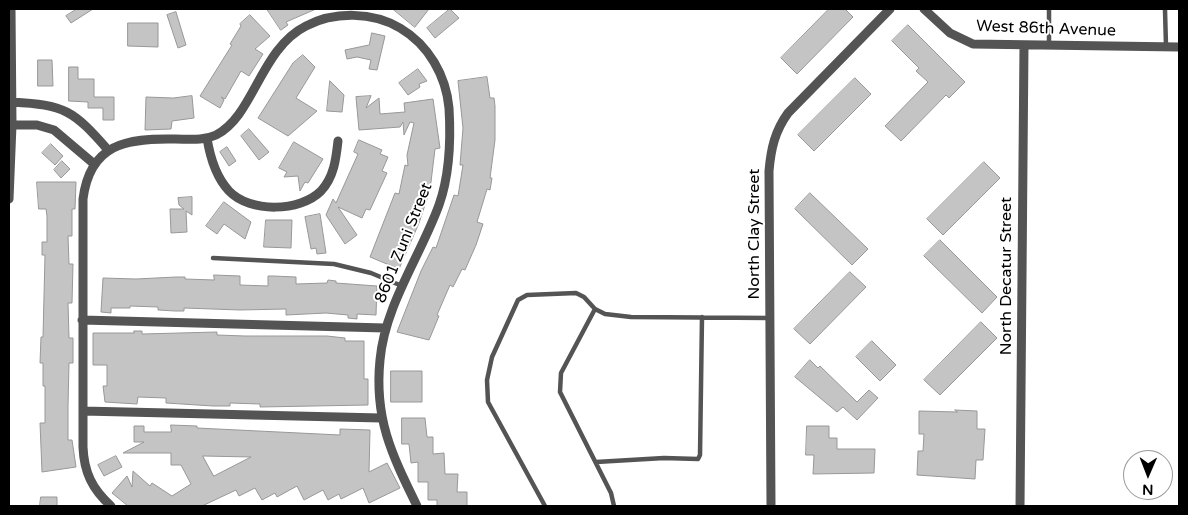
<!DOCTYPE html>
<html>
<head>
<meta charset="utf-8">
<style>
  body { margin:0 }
  #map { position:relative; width:1188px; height:515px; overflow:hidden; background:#fff; font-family:"Varela Round",sans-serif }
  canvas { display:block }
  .frame { position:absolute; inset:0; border:10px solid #000; pointer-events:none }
  .north { position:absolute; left:1123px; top:450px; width:50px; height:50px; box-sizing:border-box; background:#fff; border:1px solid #999; border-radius:50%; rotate:181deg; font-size:14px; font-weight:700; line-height:20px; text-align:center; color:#000 }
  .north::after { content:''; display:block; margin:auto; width:18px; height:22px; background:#000; clip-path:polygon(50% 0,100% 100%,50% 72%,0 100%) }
</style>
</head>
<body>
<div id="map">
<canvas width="1188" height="515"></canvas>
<div class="frame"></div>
<div class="north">N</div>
</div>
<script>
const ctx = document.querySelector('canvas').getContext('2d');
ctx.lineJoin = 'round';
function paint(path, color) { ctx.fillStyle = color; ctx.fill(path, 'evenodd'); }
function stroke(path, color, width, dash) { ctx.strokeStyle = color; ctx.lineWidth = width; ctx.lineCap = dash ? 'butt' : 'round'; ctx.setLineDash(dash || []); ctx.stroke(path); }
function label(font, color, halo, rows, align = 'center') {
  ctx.font = font + ' "Varela Round",sans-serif'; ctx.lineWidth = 4; ctx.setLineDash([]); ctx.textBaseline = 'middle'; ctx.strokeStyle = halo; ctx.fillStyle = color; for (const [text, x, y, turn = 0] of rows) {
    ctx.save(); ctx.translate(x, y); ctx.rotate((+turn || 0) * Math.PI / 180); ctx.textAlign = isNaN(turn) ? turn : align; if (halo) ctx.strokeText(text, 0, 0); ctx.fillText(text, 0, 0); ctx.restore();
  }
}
const building = new Path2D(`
  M77 9H93L71 23 66 16Z
  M267 9H316L286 22 288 25 281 30Z
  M393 9H429L415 27Z
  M450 9 459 18 435 38 427 28Z
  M829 9H845L853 17 797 74 781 58Z
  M176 12 186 45 178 48 167 15Z
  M250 15 270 36 255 49 263 54 249 76 241 71 225 99 221 97 224 100 220 108 200 96 232 45 230 44 241 26 240 24Z
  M128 23H158V47L128 46Z
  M908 25 965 82 949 98 946 95 901 141 885 126 928 82 916 71 919 68 892 41Z
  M372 33 385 36 377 70 369 69 371 60 357 57 347 59 345 50 369 45Z
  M303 55 315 67 296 98 317 111 288 136 258 118 293 63Z
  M38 60H52L53 86H38Z
  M69 67H78V79H94V97H114V120H103V108H88V102L69 101Z
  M418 69 427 81 419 84 420 87 408 95 399 83Z
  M487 77 490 98H494L495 106V140L490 178H492L490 190 487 189 477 222 483 224 476 245 465 270 462 269 453 287 450 285 437 315 439 316 429 340 397 332 421 271 433 247 436 248 454 195 458 196 463 165H460L463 128 458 81Z
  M855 78 871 94 814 151 798 135Z
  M330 81 344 95 342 112 327 111Z
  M192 96 194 118 172 121 171 129 145 130 146 97 173 98Z
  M371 96 366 108 379 98 380 114 405 112 404 103 433 99 440 148 435 149 430 190 419 223 399 269 370 257 395 193 399 194 405 165 408 166 407 155 414 123 410 122 404 135 403 122 400 127 359 130 356 97Z
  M249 129 269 152 259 160 241 136Z
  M359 140 382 150 380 154 388 157 382 171 387 173 370 210 366 209 362 218 338 207 357 235 345 244 326 215 333 199 336 203 358 154 354 152Z
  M294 142 323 159 308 183 305 182 300 191 298 176 284 177 287 172 279 168Z
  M51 144 63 156 55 165 42 153Z
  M227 147 236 161 229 166 220 152Z
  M62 161 70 169 61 178 54 170Z
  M984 162 1000 178 943 235 927 219Z
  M37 182H76L75 209H72V236H68L69 264H73L72 303H68L69 338H73V363H69L68 406V440H72L76 467 42 472 40 423H45V386H43V363H40L41 337H43L45 255H42V242H47V216L46 209H39Z
  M810 193 868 249 852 265 795 209Z
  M192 197V215L186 211 187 232 171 233 170 209H184L179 205 178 198Z
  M224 202 251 222 245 239 224 224 217 234 206 226Z
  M320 214 326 253 317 254 316 248 311 249 305 217Z
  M266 220H292L291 248 264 247Z
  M940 240 997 297 982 313 924 256Z
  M850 272 866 287 810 344 794 329Z
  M214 275 240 276V285L268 286V276H273L296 277V284L327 283 328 280 336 281V283L377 286 376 315 357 314V319L348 318V315L326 313 286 315V309L240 310 184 308V311H175L158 310V307L130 306V308H111V313L101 312 103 278 136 279 176 277H185V279L214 280Z
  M981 322 997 338 940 395 924 380Z
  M134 331H142V334L217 332V335L245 336H327L345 338V341H364V379H368V405L260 407V404L230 403V406H213L166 403V398L138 397 137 404 105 402 103 386H107V365H93V333H134Z
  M872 341 896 365 880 381 856 357Z
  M810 360 818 368 820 366 857 402 869 390 878 398 857 420 843 407 837 412 795 377Z
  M391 371H422V402H391Z
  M955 410 977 411V429H985L983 460H976L975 479 917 475 918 451H923L924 434H919V411L957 412Z
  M402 418H425L427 437H433V454L444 453 445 474H458L457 492H467V506H437V500H428V482H418V462L411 463 409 444H402Z
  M171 425 197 426V428L340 435V429L370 430 369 472 387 463 400 488 369 503 363 488 341 499 339 494 328 500 323 490 304 500 297 486 277 497 275 493 262 500 255 488 239 496 236 490 202 506H128L112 493 127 476 132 487 133 471 150 486 152 483 172 496 191 484 181 465H171V453H123L144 442H134V426H144V432H171ZM203 456 251 457 214 476Z
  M807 426H829V438H837V449H875L874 473 813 474 814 455H806Z
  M116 456 122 467 104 476 98 465Z
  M41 497H57V506H40Z`);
paint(building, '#c4c4c4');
stroke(building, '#989898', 1);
stroke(new Path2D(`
  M1165 10 1166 46
  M1049 45V9
  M213 258 334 264 371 273 402 286
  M596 462 664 458 698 459 700 455 702 317
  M545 506 488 402 487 380 492 357 518 300 527 295 576 293 584 297 595 309
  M614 506 611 493 560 392 561 373 595 309 605 314 631 317 770 318`), '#545454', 4.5);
stroke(new Path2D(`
  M924 9 950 33 973 44 1179 47
  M12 102C65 105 73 110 108 150
  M12 125H37L54 130 93 163
  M207 138C210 157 216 177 229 191 250 213 300 212 321 191 334 177 336 159 338 141
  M9 199 12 125 11 9
  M82 320 385 328
  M83 411 381 418
  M111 506C92 489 84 472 83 447V199C90 144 126 138 175 139 189 139 203 141 216 135 254 116 260 49 306 26 335 11 373 12 400 28 429 45 446 76 449 108 451 141 450 174 439 205 420 257 385 305 380 360 374 419 392 455 417 506
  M771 506 769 171C771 148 775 131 788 113L890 9
  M1020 506 1024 45`), '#545454', 9);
label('16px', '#000', '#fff', [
  ["West 86th Avenue",1046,29,2],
  ["North Clay Street",755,234,-90],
  ["8601 Zuni Street",404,243,-68],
  ["North Decatur Street",1007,276,-90]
]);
</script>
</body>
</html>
